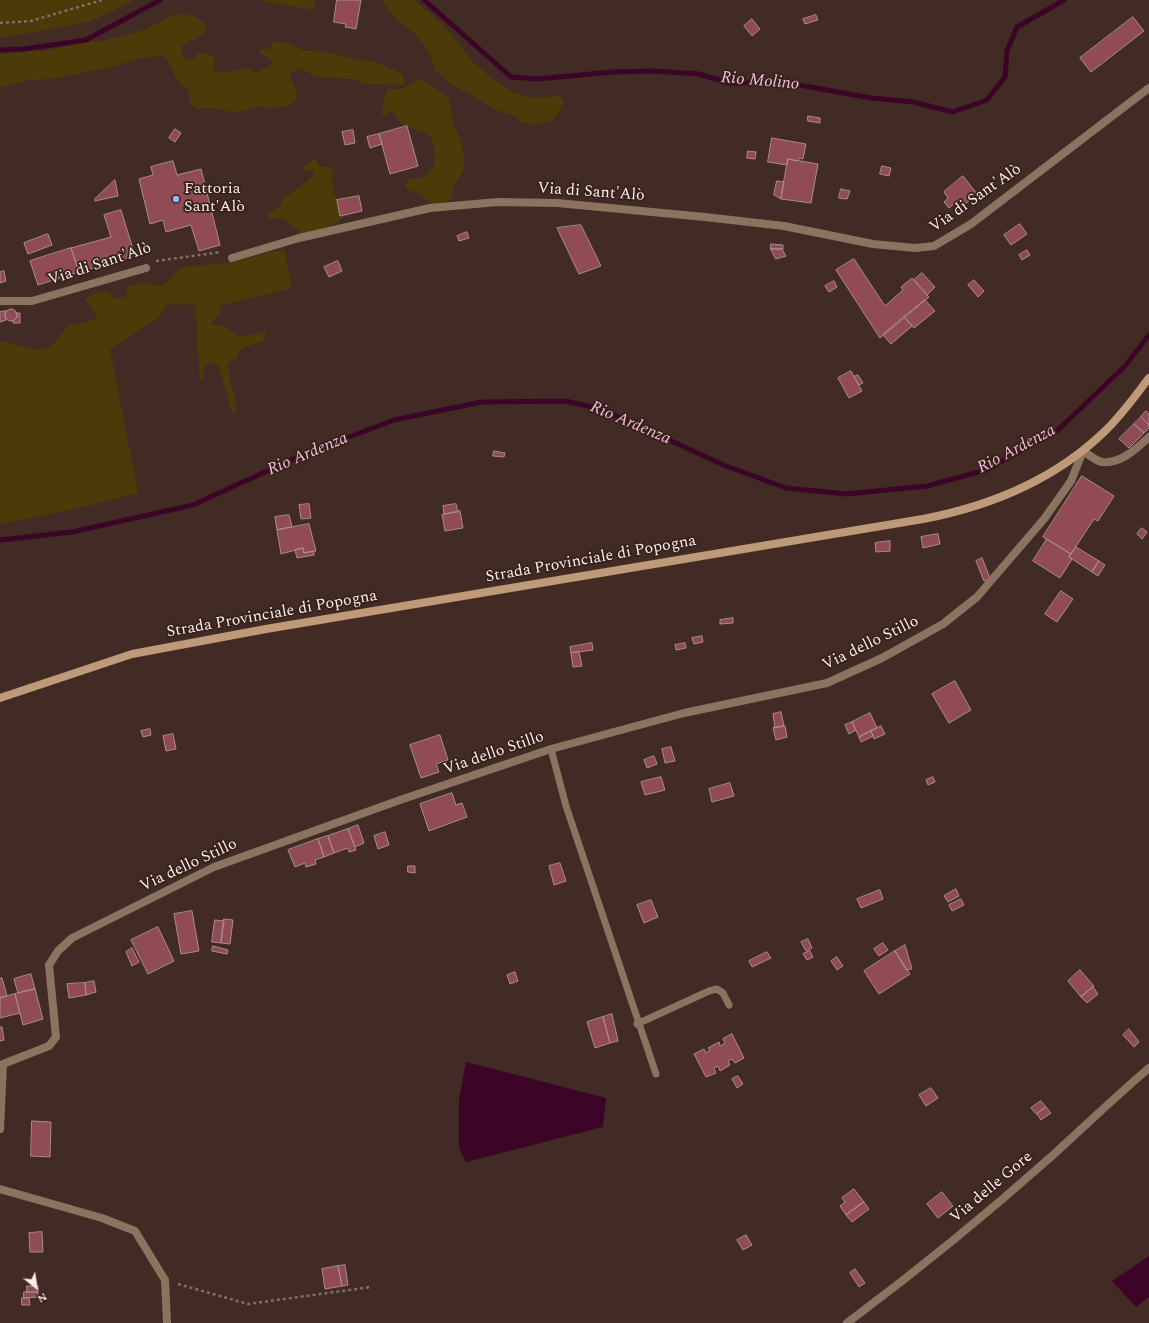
<!DOCTYPE html>
<html>
<head>
<meta charset="utf-8">
<style>
  body { margin:0 }
  #map { position:relative; width:1149px; height:1323px; overflow:hidden; background:#412b24; font-family:Spectral,serif }
  canvas { display:block }
  .north { position:absolute; left:16px; top:1267px; width:40px; height:40px; -webkit-text-stroke:3px #36211b; paint-order:stroke; rotate:150deg; font-size:11px; font-weight:700; line-height:16px; text-align:center; color:#fbede8 }
  .north::after { content:''; display:block; margin:auto; width:14px; height:18px; background:#fbede8; clip-path:polygon(50% 0,100% 100%,50% 72%,0 100%) }
</style>
</head>
<body>
<div id="map">
<canvas width="1149" height="1323"></canvas>
<div class="north">N</div>
</div>
<script>
const ctx = document.querySelector('canvas').getContext('2d');
ctx.lineJoin = 'round';
function paint(path, color) { ctx.fillStyle = color; ctx.fill(path, 'evenodd'); }
function stroke(path, color, width, dash) { ctx.strokeStyle = color; ctx.lineWidth = width; ctx.lineCap = dash ? 'butt' : 'round'; ctx.setLineDash(dash || []); ctx.stroke(path); }
function label(font, color, halo, rows, align = 'center') {
  ctx.font = font + ' Spectral,serif'; ctx.lineWidth = 3.5; ctx.setLineDash([]); ctx.textBaseline = 'middle'; ctx.strokeStyle = halo; ctx.fillStyle = color; for (const [text, x, y, turn = 0] of rows) {
    ctx.save(); ctx.translate(x, y); ctx.rotate((+turn || 0) * Math.PI / 180); ctx.textAlign = isNaN(turn) ? turn : align; if (halo) ctx.strokeText(text, 0, 0); ctx.fillText(text, 0, 0); ctx.restore();
  }
}
paint(new Path2D(`
  M0 0H134L90 22 0 38Z
  M259 0H315L313 10Z
  M381 0H414L434 16 454 37 470 59 490 77 514 93 535 98 560 96 564 102 556 116 551 121 536 125 521 122 515 116 494 109 482 101 454 86 436 71 428 50 415 33 397 20Z
  M183 14C194 16 202 18 206 28 199 43 187 37 181 48L184 58 188 60 195 59 198 53 212 55 215 60 212 71 229 72 247 68 256 73 272 64 271 60 259 52V49H270L273 43 277 41 287 43 303 50 326 52 354 59 375 62 401 73 406 83 403 85 365 84 351 79 328 77H316L300 68 290 74V78L297 90 296 101 284 107 268 109 261 106 236 113 214 108 196 109 191 104 188 90 177 80 166 57 162 56 140 58 108 68 51 79 28 80 0 88V53L9 54 23 51H44L91 41 99 42 144 30 173 15Z
  M418 79 433 86 449 98 453 123 461 141 464 157V169L453 188 452 199 438 206 431 205 421 194 410 191 405 186 408 179 425 177C427 173 430 170 433 167 438 158 433 142 429 134 422 131 408 129 402 124 397 120 397 114 391 112L384 115 381 114 387 89H401Z
  M315 158 320 167H330L333 173V177L331 180 334 187 333 194 344 203 346 213 340 221 312 233H301L284 218H269L267 215 279 207 284 198 306 182 314 174 313 171 305 170 303 167Z
  M284 249 292 288 219 306 220 312 211 325H223L240 337 267 331 263 341 241 349 236 359 227 363 237 411 233 415 218 364 207 363 205 365 203 380 200 378 195 305 168 304 158 318 110 350 138 493 84 507 0 524V341L37 350 53 346 67 326 98 319 85 299 94 294 108 291 115 299 125 297 129 286 144 283 163 286 182 267 228 263Z`), '#4c3b08');
paint(new Path2D(`
  M466 1062 606 1098 603 1127 466 1162 459 1148V1100Z
  M1149 1256V1297L1136 1307 1112 1281Z`), '#3c0528');
stroke(new Path2D(`
  M424 0 511 77 538 79 612 72 654 71 699 74 729 83H788L871 98 914 102 952 112 987 100 1005 77 1007 51 1017 27 1064 0
  M0 50 24 49 86 40 160 0
  M0 540 72 532 193 505 304 454 394 420 482 402 565 401 601 409 726 466 786 488 846 494 927 486 986 470 1058 430 1125 366 1149 335`), '#3c0528', 5);
const building = new Path2D(`
  M337 0H361L356 29 345 27 346 24 334 22Z
  M816 15 818 20 805 24 803 19Z
  M1133 17 1144 31 1091 72 1080 58Z
  M752 19 760 29 752 36 744 26Z
  M808 116 820 118V123L808 121Z
  M407 126 418 166 390 174 379 134Z
  M175 129 181 133 175 142 169 138Z
  M353 130 355 143 345 145 342 132Z
  M379 134 382 144 370 148 367 137Z
  M772 138 806 144 803 159 799 158 798 161 788 159 787 165 768 162Z
  M748 151 756 152 755 159 747 158Z
  M788 159 818 164 811 203 781 199Z
  M173 161 177 175 201 169 220 245 199 251 191 225 166 232 163 220 150 224 139 179 153 175 151 167Z
  M882 166 891 168 889 176 880 174Z
  M963 176 977 194 959 209 955 203 949 208 944 202 948 198 944 192Z
  M115 180 118 196 95 201V199Z
  M777 181 784 182 781 199 774 195Z
  M841 189 850 191 847 199 839 198Z
  M359 196 362 211 340 216 337 200Z
  M121 210 135 256 79 272 71 248 111 237 104 215Z
  M1020 224 1027 234 1011 245 1004 235Z
  M581 225 601 266 579 274 557 228Z
  M467 232 469 238 459 241 457 236Z
  M48 234 52 245 28 254 24 243Z
  M771 244 783 245V249H771Z
  M71 248 79 272 38 285 30 261Z
  M771 249H782L786 256 776 259Z
  M1027 250 1030 255 1022 260 1019 255Z
  M854 259 885 306 903 290 901 287 912 278 929 297 880 338 836 270Z
  M338 261 342 271 329 277 324 267Z
  M4 271 6 281 0 283V272Z
  M922 273 935 287 927 295 914 280Z
  M974 280 984 291 978 297 968 285Z
  M834 281 837 287 829 292 825 286Z
  M925 300 935 311 914 328 904 317Z
  M5 315a6 6 0 1 1 12 0a6 6 0 1 1-12 0Z
  M6 311 4 314 6 320 0 322V312Z
  M16 313H20V323H13V321L17 317Z
  M904 317 912 326 891 344 883 335Z
  M851 371 862 391 849 398 838 378Z
  M858 375 863 383 859 385 854 377Z
  M1146 411 1149 414V425L1141 417Z
  M1141 417 1149 425V428L1144 433 1134 424Z
  M1134 424 1144 433 1129 448 1119 439Z
  M494 451 505 453 504 457 493 456Z
  M1082 476 1114 496 1098 521 1094 519 1071 554 1043 537Z
  M309 504 311 518 301 519 299 505Z
  M456 504 458 512 444 514 443 506Z
  M460 511 463 528 445 531 442 515Z
  M289 515 292 527 277 530 275 517Z
  M309 524 316 551 304 553 303 548 281 554 277 530Z
  M1142 528 1147 532 1142 539 1137 534Z
  M938 534 940 544 923 548 921 537Z
  M1047 539 1071 554 1069 557 1072 559 1060 578 1033 561Z
  M890 541V551L876 552 875 543Z
  M1076 547 1099 561 1092 572 1069 557Z
  M303 548 304 553 314 551V555L297 558 295 550Z
  M982 558 990 578 984 581 976 561Z
  M1099 561 1105 565 1098 576 1092 572Z
  M1061 591 1073 599 1057 622 1045 614Z
  M733 618V623L720 624V620Z
  M702 636 703 642 694 644 692 638Z
  M592 643 593 650 571 653 570 647Z
  M685 643 686 648 676 650 675 645Z
  M579 652 582 666 573 667 571 653Z
  M955 681 971 710 949 723 932 694Z
  M781 712 784 726 775 728 773 714Z
  M870 713 877 728 859 737 852 722Z
  M852 722 856 730 849 734 845 725Z
  M785 726 787 737 776 740 773 728Z
  M881 726 885 734 874 739 871 731Z
  M150 729 151 735 143 737 141 731Z
  M871 731 873 736 861 742 859 737Z
  M173 734 176 749 166 751 163 736Z
  M440 735 448 760 436 764 439 772 421 778 410 745Z
  M671 747 675 761 665 763 662 749Z
  M654 756 657 764 647 768 644 760Z
  M661 777 665 790 645 795 641 782Z
  M933 777 935 782 928 785 926 780Z
  M730 783 734 796 712 802 709 789Z
  M452 793 456 805 462 803 467 817 429 831 420 804Z
  M358 825 364 843 355 847 348 829Z
  M348 829 356 850 349 852 348 848 334 853 328 836Z
  M385 832 389 845 378 849 374 836Z
  M328 836 334 853 324 857 318 839Z
  M318 839 324 857 315 860 316 864 306 867 305 863 295 867 288 850Z
  M560 863 566 881 554 885 549 866Z
  M408 866H415V873L408 872Z
  M956 889 959 896 948 902 944 896Z
  M880 890 883 899 861 908 857 899Z
  M961 899 964 905 952 911 949 905Z
  M651 900 658 917 644 923 637 905Z
  M192 911 199 951 181 954 174 914Z
  M224 919 233 920 230 944 221 943Z
  M215 920 224 921 221 943 212 942Z
  M158 927 174 961 148 974 131 940Z
  M808 939 812 948 806 951 801 942Z
  M883 943 888 950 879 956 874 949Z
  M905 945 912 969 906 970 895 951Z
  M213 946 228 950 227 954 212 951Z
  M132 948 139 962 132 966 126 952Z
  M810 951 813 957 807 960 803 954Z
  M895 951 910 974 879 994 864 971Z
  M767 952 771 958 752 967 749 961Z
  M837 957 843 966 837 970 831 961Z
  M1080 970 1094 986 1081 997 1068 981Z
  M515 972 518 981 510 984 507 975Z
  M31 974 35 989 18 993 14 979Z
  M0 978H2L7 996 0 998Z
  M94 981 96 992 86 995 85 983Z
  M85 983 86 995 69 998 67 984Z
  M1093 987 1098 994 1087 1003 1081 997Z
  M35 989 43 1019 23 1025 15 994Z
  M15 994 20 1013 0 1018V998Z
  M612 1014 618 1041 610 1043 603 1017Z
  M603 1017 610 1043 595 1048 587 1022Z
  M0 1027H2L4 1040 0 1041Z
  M1129 1029 1139 1042 1134 1047 1123 1035Z
  M732 1034 744 1058 735 1063 732 1059 728 1061 730 1065 720 1071 718 1066 714 1068 716 1073 706 1077 694 1054 704 1049 706 1053 710 1050 708 1048 719 1042 720 1046 725 1043 723 1039Z
  M738 1076 743 1084 737 1088 732 1079Z
  M931 1088 938 1098 926 1106 919 1095Z
  M1041 1101 1046 1107 1036 1114 1031 1108Z
  M1046 1107 1051 1113 1041 1120 1037 1114Z
  M32 1121 51 1122 50 1157 31 1156Z
  M854 1189 864 1202 846 1215 840 1206 845 1202 842 1198Z
  M942 1192 953 1206 938 1218 927 1204Z
  M864 1202 869 1209 852 1222 846 1215Z
  M42 1232 43 1252H30L29 1233Z
  M746 1235 752 1245 743 1250 737 1240Z
  M345 1265 348 1285 342 1286 338 1266Z
  M338 1266 342 1286 325 1289 322 1269Z
  M855 1269 865 1283 859 1287 850 1273Z
  M27 1286H38V1292H27Z
  M24 1292H38V1297L24 1298Z
  M22 1298H29L30 1305H22Z`);
paint(building, '#904b55');
stroke(building, '#a88c8e', 1);
stroke(new Path2D(`
  M0 23 31 21 102 0
  M156 261 221 252
  M178 1284 248 1304 371 1287`), '#826f68', 2.5, [3, 3]);
stroke(new Path2D(`
  M551 749 566 806 656 1074
  M637 1024 709 991 717 989 723 993 729 1005`), '#8b745f', 7);
stroke(new Path2D(`
  M232 258 299 238 430 208 498 202 557 203 705 217 784 226 873 244 915 248 934 246 971 224 1149 88
  M0 301H32L146 268
  M0 1129 3 1064 49 1046 56 1037 49 965 58 951 72 938 214 867 400 800 551 749 684 713 827 683 882 658 943 624 977 597 1044 519 1071 481 1083 451C1088 454 1096 461 1102 462 1121 464 1136 449 1149 437
  M0 1189 102 1218 135 1231 165 1280 167 1323
  M847 1323C918 1270 987 1214 1053 1155 1085 1126 1116 1096 1149 1068`), '#8b745f', 8);
stroke(new Path2D(`
  M0 698 132 654 266 629 923 519C991 506 1054 480 1104 432 1121 416 1135 396 1149 378`), '#be9a78', 8);
for (const [x, y, r, color] of [
  [176,199,4,"#9bb5fd"]
]) { const dot = new Path2D(); dot.arc(x, y, r, 0, 2 * Math.PI); ctx.fillStyle = color; ctx.fill(dot); stroke(dot, '#36211b', 1.5); }
label('16px', '#fbede8', '#36211b', [
  ["Fattoria",184,190],
  ["Sant'Alò",184,208]
], 'left');
label('16px', '#fbede8', '#36211b', [
  ["Via di Sant'Alò",591,193,4],
  ["Via di Sant'Alò",976,199,-35],
  ["Via di Sant'Alò",100,265,-18],
  ["Strada Provinciale di Popogna",591,560,-10],
  ["Strada Provinciale di Popogna",272,615,-10],
  ["Via dello Stillo",871,644,-26],
  ["Via dello Stillo",494,754,-19],
  ["Via dello Stillo",189,866,-25],
  ["Via delle Gore",992,1188,-40]
]);
label('italic 17px', '#f5bcd9', '#36211b', [
  ["Rio Molino",760,82,5],
  ["Rio Ardenza",630,424,23],
  ["Rio Ardenza",1017,450,-28],
  ["Rio Ardenza",308,455,-23]
]);
</script>
</body>
</html>
